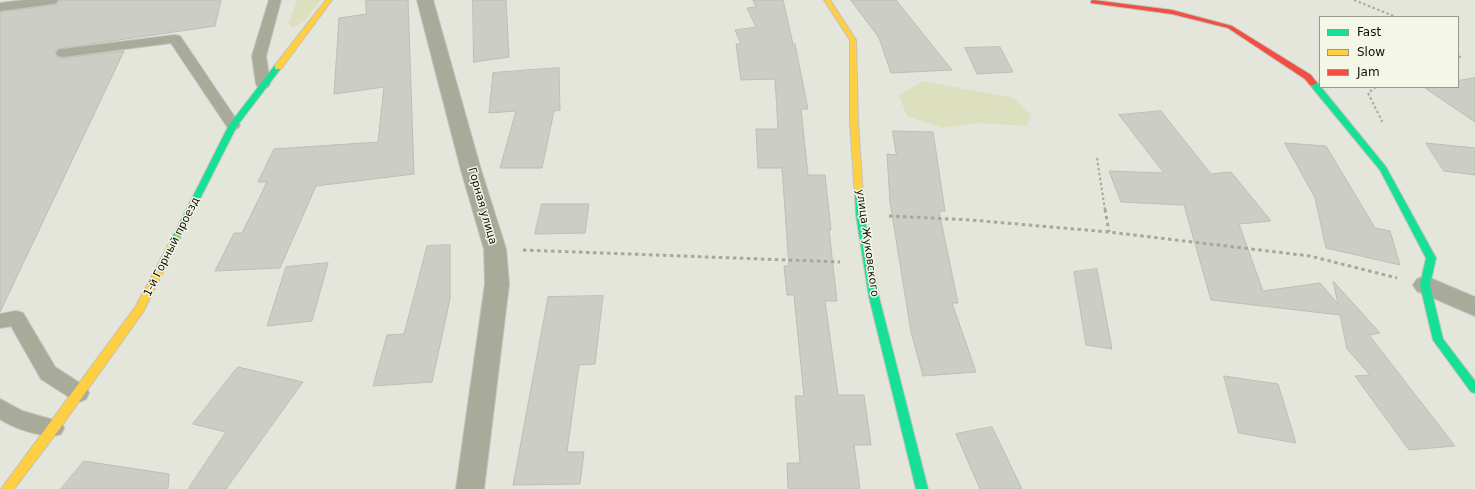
<!DOCTYPE html>
<html>
<head>
<meta charset="utf-8">
<style>
  body { margin:0 }
  #map { position:relative; width:1475px; height:489px; overflow:hidden; background:#e4e6dc; font-family:"DejaVu Sans",sans-serif }
  canvas { display:block }
  .legend { position:absolute; left:1319px; top:16px; width:140px; height:72px; box-sizing:border-box; background:#f4f6e6; border:1px solid #989a8e; margin:0; padding:5px 7px; list-style:none; font-size:12px; color:#0f100a }
  .legend li { display:flex; align-items:center; gap:8px; height:20px }
  .legend b { width:20px; border:1px solid #989a8e }
</style>
</head>
<body>
<div id="map">
<canvas width="1475" height="489"></canvas>
<ul class="legend">
<li><b style="height:5px;background:#16e098"></b>Fast</li>
<li><b style="height:5px;background:#ffcf43"></b>Slow</li>
<li><b style="height:5px;background:#f24e42"></b>Jam</li>
</ul>
</div>
<script>
const ctx = document.querySelector('canvas').getContext('2d');
ctx.lineJoin = 'round';
function paint(path, color) { ctx.fillStyle = color; ctx.fill(path, 'evenodd'); }
function stroke(path, color, width, dash) { ctx.strokeStyle = color; ctx.lineWidth = width; ctx.lineCap = dash ? 'butt' : 'round'; ctx.setLineDash(dash || []); ctx.stroke(path); }
function label(font, color, halo, rows, align = 'center') {
  ctx.font = font + ' "DejaVu Sans",sans-serif'; ctx.lineWidth = 3; ctx.setLineDash([]); ctx.textBaseline = 'middle'; ctx.strokeStyle = halo; ctx.fillStyle = color; for (const [text, x, y, turn = 0] of rows) {
    ctx.save(); ctx.translate(x, y); ctx.rotate((+turn || 0) * Math.PI / 180); ctx.textAlign = isNaN(turn) ? turn : align; if (halo) ctx.strokeText(text, 0, 0); ctx.fillText(text, 0, 0); ctx.restore();
  }
}
paint(new Path2D(`
  M297 0H320L305 21 292 28 289 23Z
  M923 81 1014 98 1031 115 1027 126 976 123 942 128 907 116 899 95Z`), '#dce0be');
const building = new Path2D(`
  M59 0H221L215 26 57 49 55 52 57 57 63 58 124 51 0 312V12L52 5 57 4Z
  M366 0H408L414 174 316 186 280 268 215 271 234 233H242L267 182H258L274 149 378 142 384 87 334 94 339 18 366 14Z
  M473 0H506L509 57 474 62Z
  M753 0H783L793 44H795L808 109H801L808 175H825L831 230H829L837 301H825L838 395H864L871 445H854L860 489H788L787 463H800L795 396H804L794 295H787L784 266H789L782 168H758L756 129H778L775 79 741 80 736 44H741L735 30 756 27 747 8 756 7Z
  M851 0H896L952 70 891 73 879 38Z
  M1000 47 1013 72 977 74 965 48Z
  M559 68 560 110 554 111 542 168H500L516 111 489 113 493 73Z
  M1475 78V122L1425 88 1458 87V81Z
  M1161 111 1211 174 1231 172 1271 221 1239 224 1263 291 1320 283 1338 304 1333 281 1380 333 1369 335 1455 446 1409 450 1355 376 1370 375 1347 349 1340 315 1211 300 1184 205 1121 202 1109 171 1164 173 1119 115Z
  M893 131 933 132 945 211H939L958 303H952L976 372 923 376 911 332 890 202 887 154 896 155Z
  M1285 143 1326 146 1375 228 1390 231 1400 265 1326 248 1315 198Z
  M1426 143 1475 148V175L1444 171Z
  M542 204H589L585 233 535 234Z
  M450 245V299L432 382 373 386 387 335 404 334 427 246Z
  M328 263 312 321 267 326 286 267Z
  M1097 269 1112 349 1086 345 1074 272Z
  M603 296 595 364 579 365 567 452H584L580 484 513 485 548 297Z
  M238 367 303 382 226 489H188L226 432 193 424Z
  M1224 376 1278 384 1296 443 1239 433Z
  M992 427 1022 489H980L956 434Z
  M84 461 169 474 168 489H61Z`);
paint(building, '#cccdc5');
stroke(building, '#bcbeb7', 1);
const lane = new Path2D(`
  M25 0H58L56 3 52 4 0 11V3Z
  M269 0H281L266 56 270 84 268 87 263 88 258 87 256 84 252 56Z
  M175 35 180 36 238 122 240 125 238 128 233 130 228 128 171 43 63 57 58 56 56 53 58 50 63 49Z
  M16 311 23 313 55 367 86 387 89 393 86 399 79 402 72 399 41 379 11 326 0 328V314Z
  M0 399 22 411 61 422 64 428 61 434C46 440 13 428 0 419Z`);
const street = new Path2D(`
  M417 0H433L481 170 506 249 509 284 484 489H456L485 284 484 249 461 170Z
  M1425 276 1475 297V316L1417 291 1413 285 1417 279Z`);
const fast = new Path2D(`
  M275 65H281L282 67 237 126 180 238 179 240H173L172 238 229 125Z
  M1310 81H1316L1386 167 1436 258 1430 285 1443 339 1475 381V393L1471 392 1433 340 1420 285 1426 258 1380 170 1310 85Z
  M859 192 863 195 864 215 879 297 928 489H916L869 297 856 215 855 195Z`);
const slow = new Path2D(`
  M326 0H332L281 69H275V65Z
  M824 0H830L856 40 858 122 863 195 859 198 855 195 850 122V40Z
  M176 235 180 238 143 312 58 431 14 489H1L136 306 172 238Z`);
const jam = new Path2D(`
  M1093 0 1172 10 1232 26 1311 75 1317 83 1313 85H1310L1305 79 1228 28 1172 14 1091 3V1Z`);
stroke(lane, '#c1c3bb', 2);
stroke(street, '#c1c3bb', 2);
stroke(fast, '#c1c3bb', 2);
stroke(slow, '#c1c3bb', 2);
stroke(jam, '#c1c3bb', 2);
stroke(new Path2D(`
  M1354 0 1396 17
  M1458 56 1460 57 1458 59
  M1376 87 1368 93 1382 121 1380 124
  M1097 158 1105 210`), '#a6a89b', 2, [2.5, 2.5]);
stroke(new Path2D(`
  M1105 209 1109 232
  M889 216 971 220 1109 232 1310 256 1397 278
  M523 250 840 262`), '#a6a89b', 3, [3.5, 3.5]);
paint(lane, '#a8aa9a');
paint(street, '#a8aa9a');
paint(fast, '#16e098');
paint(slow, '#ffcf43');
paint(jam, '#f24e42');
label('11px', '#0f100a', '#f4f6e6', [
  ["Горная улица",482,206,74],
  ["улица Жуковского",867,243,82],
  ["1-й Горный проезд",172,247,-63]
]);
</script>
</body>
</html>
